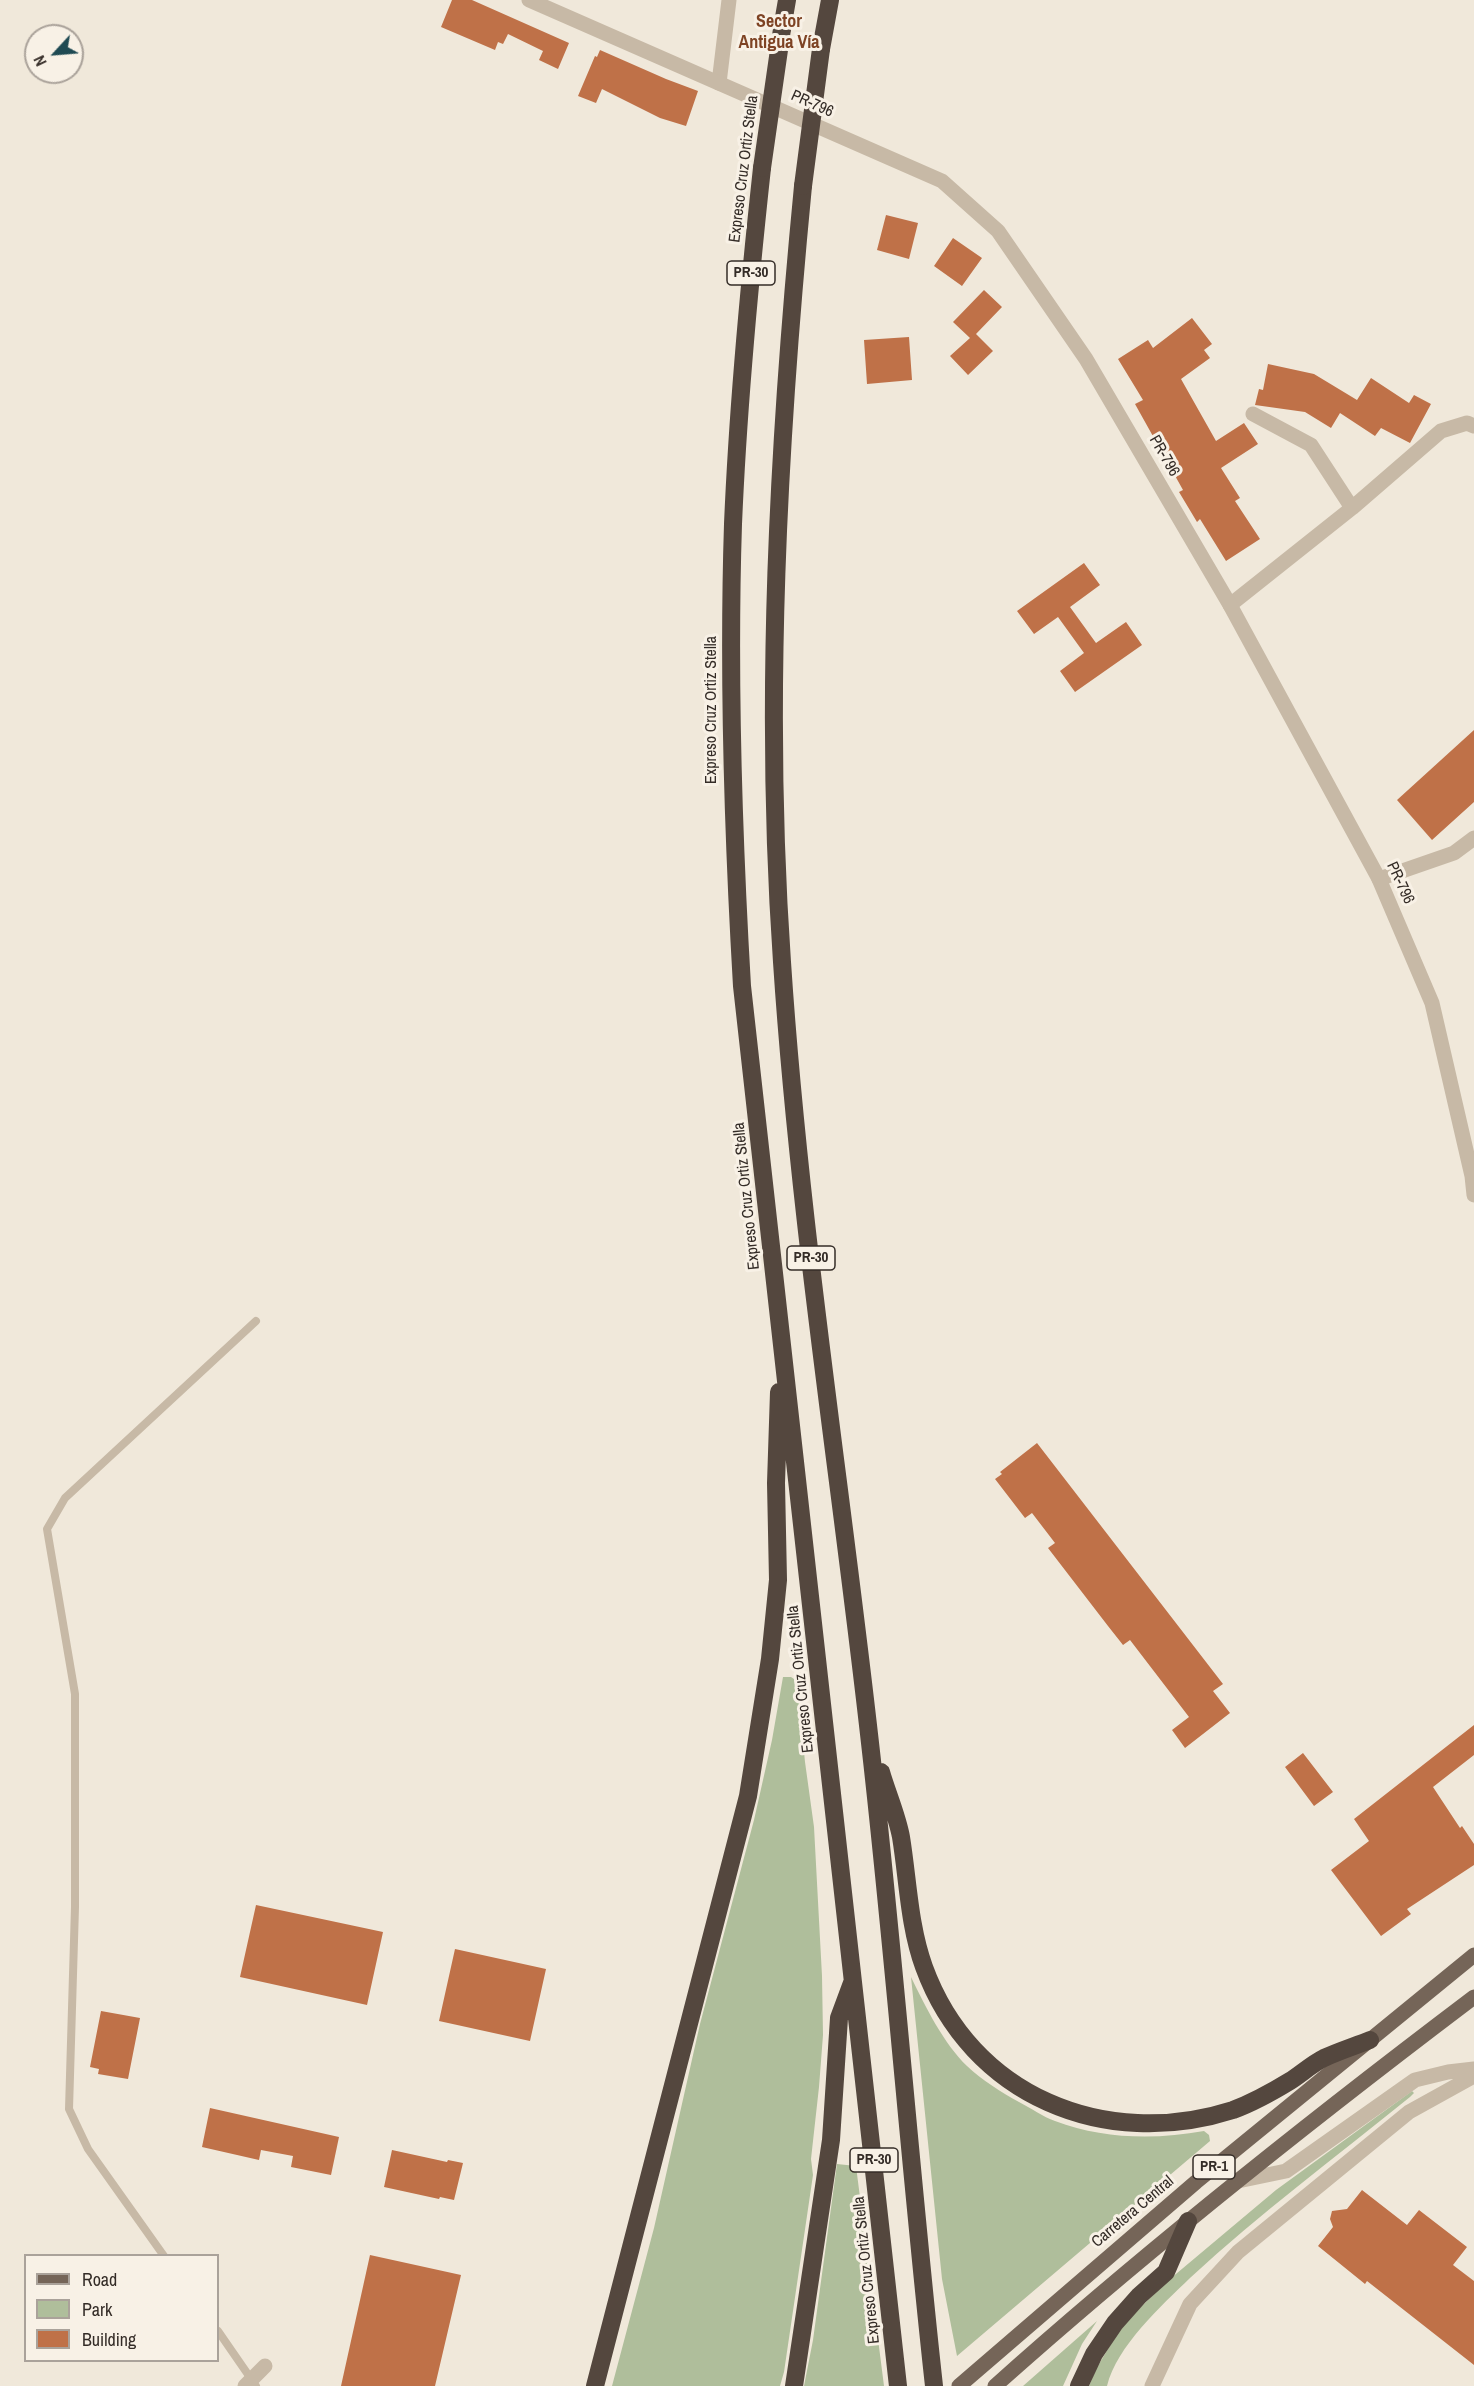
<!DOCTYPE html>
<html>
<head>
<meta charset="utf-8">
<style>
  body { margin:0 }
  #map { position:relative; width:1474px; height:2386px; overflow:hidden; background:#f0e8da; font-family:"Archivo Narrow",sans-serif }
  canvas { display:block }
  .legend { position:absolute; left:24px; top:2254px; width:195px; height:108px; box-sizing:border-box; background:#f8f1e6; border:2px solid #aaa29a; margin:0; padding:8px 10px; list-style:none; font-size:18px; color:#342c27 }
  .legend li { display:flex; align-items:center; gap:12px; height:30px }
  .legend b { width:30px; border:2px solid #aaa29a }
  .north { position:absolute; left:24px; top:24px; width:60px; height:60px; box-sizing:border-box; background:#f8f1e6; border:2px solid #aaa29a; border-radius:50%; rotate:244deg; font-size:16px; font-weight:700; line-height:24px; text-align:center; color:#342c27 }
  .north::after { content:''; display:block; margin:auto; width:21px; height:27px; background:#1f4a53; clip-path:polygon(50% 0,100% 100%,50% 72%,0 100%) }
</style>
</head>
<body>
<div id="map">
<canvas width="1474" height="2386"></canvas>
<ul class="legend">
<li><b style="height:8px;background:#756558"></b>Road</li>
<li><b style="height:16px;background:#afbe9b"></b>Park</li>
<li><b style="height:16px;background:#bf7148"></b>Building</li>
</ul>
<div class="north">N</div>
</div>
<script>
const ctx = document.querySelector('canvas').getContext('2d');
ctx.lineJoin = 'round';
function paint(path, color) { ctx.fillStyle = color; ctx.fill(path, 'evenodd'); }
function stroke(path, color, width, dash) { ctx.strokeStyle = color; ctx.lineWidth = width; ctx.lineCap = dash ? 'butt' : 'round'; ctx.setLineDash(dash || []); ctx.stroke(path); }
function label(font, color, halo, rows, align = 'center') {
  ctx.font = font + ' "Archivo Narrow",sans-serif'; ctx.lineWidth = 6; ctx.setLineDash([]); ctx.textBaseline = 'middle'; ctx.strokeStyle = halo; ctx.fillStyle = color; for (const [text, x, y, turn = 0] of rows) {
    ctx.save(); ctx.translate(x, y); ctx.rotate((+turn || 0) * Math.PI / 180); ctx.textAlign = isNaN(turn) ? turn : align; if (halo) ctx.strokeText(text, 0, 0); ctx.fillText(text, 0, 0); ctx.restore();
  }
}
paint(new Path2D(`
  M783 1677H791L797 1681 805 1762 814 1827 822 1976 823 2035 819 2087 811 2159 813 2175 784 2372 780 2386H612L654 2228 700 2024 754 1820 772 1740Z
  M911 1977C925 2006 944 2044 967 2066 982 2080 1001 2092 1019 2102 1031 2108 1043 2117 1055 2121 1102 2139 1155 2140 1204 2131L1209 2135 1210 2141 957 2356 942 2279Z
  M1412 2091 1414 2093 1410 2097C1336 2157 1260 2213 1190 2278 1161 2306 1117 2346 1107 2386H1089L1096 2369 1123 2324 1170 2279 1276 2190Z
  M837 2164 856 2166 884 2386H804L813 2340Z
  M1097 2321 1082 2344 1063 2386H1023Z`), '#afbe9b');
paint(new Path2D(`
  M452 0H472L569 43 558 69 539 60 543 51 508 34 503 44 498 42 495 50 441 27Z
  M600 50 666 79 698 91 686 126 660 118 602 89 596 103 578 96 595 56 597 57Z
  M886 215 918 223 909 259 877 250Z
  M953 238 982 258 962 286 934 266Z
  M984 290 1002 307 976 334 993 351 968 375 950 356 970 338 953 322Z
  M1192 318 1212 344 1204 350 1210 358 1181 379 1216 441 1244 423 1258 444 1221 468 1240 498 1235 501 1260 539 1226 561 1200 519 1197 522 1179 492 1183 490 1135 404 1143 400 1118 359 1148 340 1153 348Z
  M909 337 912 380 867 384 864 340Z
  M1268 364 1314 374 1357 400 1371 378 1409 403 1414 395 1431 404 1410 443 1381 428 1375 436 1340 413 1331 428 1305 412 1255 405 1259 389 1263 390Z
  M1084 563 1100 585 1070 607 1096 643 1126 622 1142 645 1075 692 1060 671 1084 653 1058 617 1034 634 1017 611Z
  M1474 730V802L1432 840 1397 800Z
  M1037 1443 1223 1684 1213 1691 1230 1713 1185 1748 1172 1730 1189 1717 1130 1640 1123 1645 1108 1626 1048 1548 1055 1543 1032 1513 1025 1518 995 1479 1002 1474 1000 1472Z
  M1474 1725V1755L1433 1787 1460 1828 1462 1826 1474 1844V1865L1407 1909 1411 1914 1381 1936 1331 1870 1369 1841 1354 1819Z
  M1303 1753 1333 1792 1314 1806 1285 1767Z
  M256 1905 383 1932 367 2005 240 1977Z
  M455 1949 546 1969 530 2041 439 2021Z
  M101 2011 140 2018 128 2079 98 2074 99 2069 90 2067Z
  M210 2108 339 2137 331 2175 291 2167 293 2156 261 2150 259 2160 202 2147Z
  M392 2150 447 2162 448 2160 463 2163 454 2200 440 2197 439 2199 384 2187Z
  M1362 2190 1407 2225 1419 2210 1467 2247 1453 2265 1474 2281V2365L1367 2281 1365 2284 1318 2246 1333 2227 1330 2219 1332 2211 1347 2209Z
  M370 2255 461 2275 435 2386H341Z`), '#bf7148');
stroke(new Path2D(`
  M164 2256 88 2149 69 2109 75 1907V1694L47 1529 65 1498 256 1321
  M218 2331 256 2386`), '#c7b9a6', 8);
stroke(new Path2D(`
  M719 83 729 0
  M1253 414 1311 445 1352 508
  M1230 605 1352 508 1441 431 1467 423 1474 426
  M1379 879 1454 853 1474 838
  M1238 2181 1286 2171 1415 2080 1448 2072 1474 2069
  M245 2386 265 2366
  M1152 2386 1190 2304 1238 2252 1409 2112 1474 2076`), '#c7b9a6', 15);
stroke(new Path2D(`
  M529 0 942 181 998 231 1086 359 1230 605 1379 879 1432 1003 1472 1176 1474 1195`), '#c7b9a6', 15);
stroke(new Path2D(`
  M959 2386 1196 2182 1474 1955
  M995 2386C1148 2249 1310 2121 1474 1997`), '#756558', 15);
stroke(new Path2D(`
  M782 29 787 0
  M821 49 830 0
  M762 168C749 287 738 405 733 524 728 678 733 832 742 986L898 2386
  M803 186C778 444 764 703 782 962 799 1220 840 1477 869 1734 894 1951 910 2169 934 2386
  M881 1772C887 1793 897 1815 901 1837 908 1880 909 1926 924 1967 971 2096 1105 2151 1233 2110 1252 2103 1272 2092 1290 2081 1301 2074 1312 2064 1324 2058 1339 2051 1355 2046 1370 2040
  M595 2386 748 1796 770 1659 778 1580 776 1483 779 1392
  M794 2386 831 2140 839 2018 852 1983
  M1079 2386 1094 2354 1115 2323 1139 2296 1166 2272 1188 2221`), '#54473e', 18);
stroke(new Path2D(`
  M762 168 782 29
  M803 186 821 49`), '#54473e', 18);
for (const [x, y, w] of [
  [751,273,48],
  [811,1258,48],
  [874,2160,48],
  [1214,2167,42]
]) { const box = new Path2D(); box.roundRect(x - w / 2, y - 12, w, 24, 4.5); ctx.fillStyle = '#f8f1e6'; ctx.fill(box); stroke(box, '#342c27', 1.5); }
label('bold 15px', '#342c27', null, [
  ["PR-30",751,273],
  ["PR-30",811,1258],
  ["PR-30",874,2160],
  ["PR-1",1214,2167]
]);
label('16px', '#342c27', '#f8f1e6', [
  ["PR-796",812,104,24],
  ["Expreso Cruz Ortiz Stella",744,169,-83],
  ["PR-796",1164,456,60],
  ["Expreso Cruz Ortiz Stella",712,710,-90],
  ["PR-796",1400,883,65],
  ["Expreso Cruz Ortiz Stella",747,1196,-96],
  ["Expreso Cruz Ortiz Stella",801,1679,-96],
  ["Carretera Central",1133,2212,-40],
  ["Expreso Cruz Ortiz Stella",867,2270,-96]
]);
label('bold 18px', '#7e4324', '#f8f1e6', [
  ["Sector",779,22],
  ["Antigua Vía",779,43]
]);
</script>
</body>
</html>
